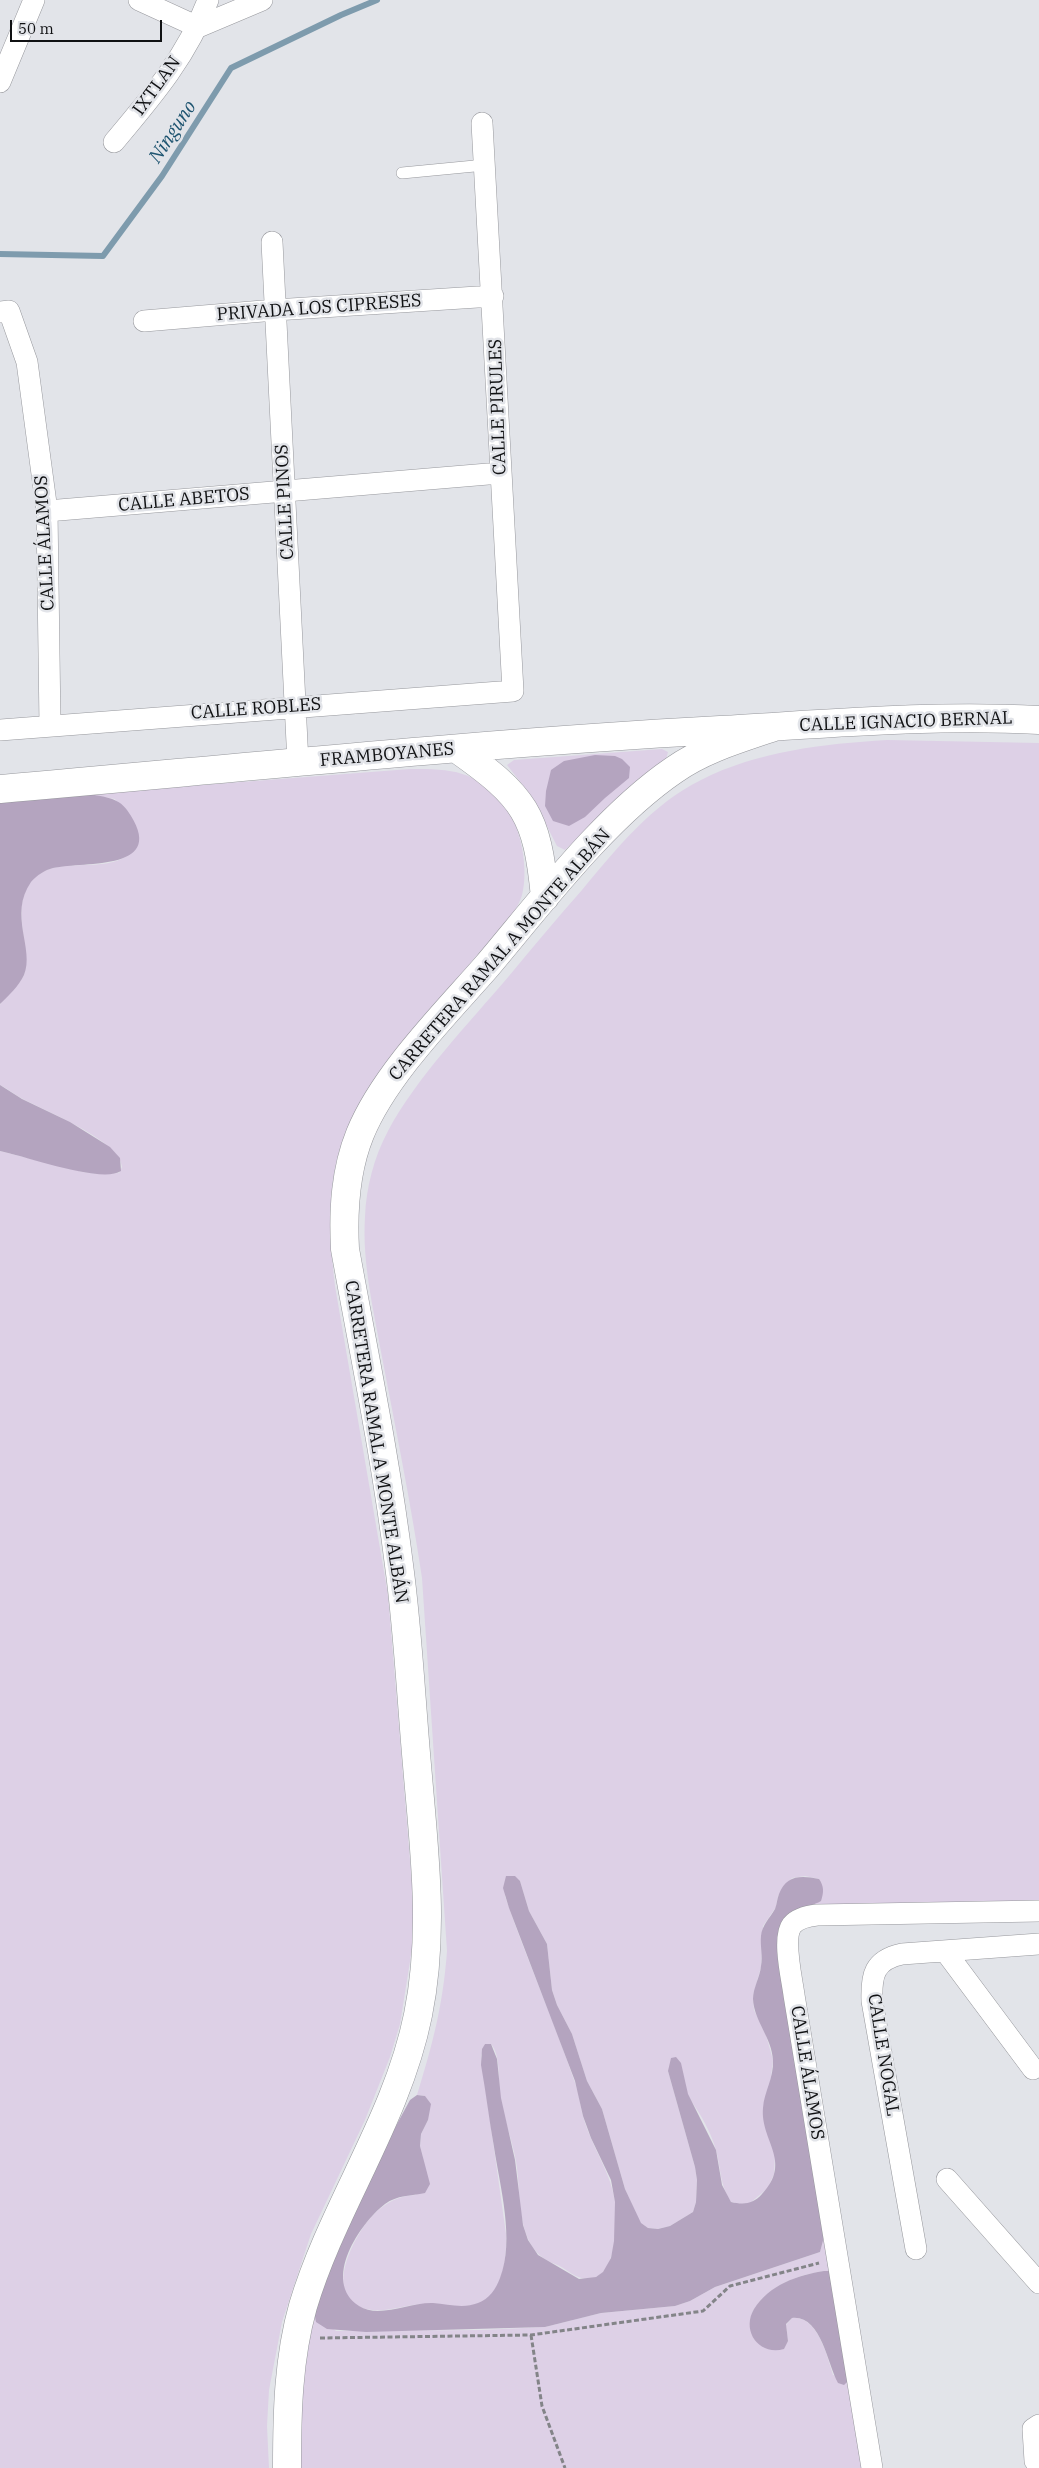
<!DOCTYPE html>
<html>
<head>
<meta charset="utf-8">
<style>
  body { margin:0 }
  #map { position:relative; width:1039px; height:2468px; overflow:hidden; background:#e2e4e9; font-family:"IBM Plex Serif",serif }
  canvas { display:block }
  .scale { position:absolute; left:10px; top:20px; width:152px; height:22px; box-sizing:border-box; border:2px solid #101113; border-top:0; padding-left:6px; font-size:15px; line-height:18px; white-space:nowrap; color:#101113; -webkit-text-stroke:4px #e2e4e9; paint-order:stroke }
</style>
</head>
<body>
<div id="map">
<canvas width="1039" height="2468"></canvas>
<div class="scale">50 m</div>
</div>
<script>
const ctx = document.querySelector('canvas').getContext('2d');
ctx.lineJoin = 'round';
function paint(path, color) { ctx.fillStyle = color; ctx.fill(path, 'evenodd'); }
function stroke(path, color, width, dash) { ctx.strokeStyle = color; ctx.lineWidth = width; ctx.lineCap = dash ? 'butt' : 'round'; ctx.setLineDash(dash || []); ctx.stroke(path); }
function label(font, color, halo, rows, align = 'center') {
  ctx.font = font + ' "IBM Plex Serif",serif'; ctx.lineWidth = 5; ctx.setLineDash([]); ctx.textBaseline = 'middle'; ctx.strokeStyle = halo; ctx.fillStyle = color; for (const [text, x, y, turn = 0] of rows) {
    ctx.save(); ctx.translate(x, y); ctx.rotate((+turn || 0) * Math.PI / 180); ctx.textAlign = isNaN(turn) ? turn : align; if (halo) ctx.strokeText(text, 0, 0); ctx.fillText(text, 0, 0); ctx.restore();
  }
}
paint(new Path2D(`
  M887 740 1039 743V1903L812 1905 819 1879 805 1876 792 1878 778 1896 776 1907 763 1926 761 1967 753 1996 754 2010 766 2035 773 2060 770 2085 766 2096 775 2155 774 2174 768 2188 750 2203 741 2204 731 2202C720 2186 721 2169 716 2150 708 2121 687 2094 668 2071L695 2167 697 2180 696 2202 693 2212 670 2226 658 2229 648 2228 640 2223 625 2189 602 2109 587 2081 572 2034 557 2005 552 1990 547 1944 529 1911 520 1881 505 1896C526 1958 553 2018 574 2080 579 2092 580 2104 583 2116 591 2146 610 2170 615 2201 617 2219 617 2270 596 2277 578 2284 569 2269 555 2264 514 2249 522 2196 516 2161 512 2139 503 2117 500 2095 498 2080 501 2055 491 2044H485L481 2056 506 2234C507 2254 504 2288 485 2300 467 2312 444 2303 425 2304 407 2304 390 2312 372 2310 328 2304 344 2259 359 2234 372 2212 390 2196 416 2195L423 2158 420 2146 421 2134 428 2120 425 2096 417 2095C433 2043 443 2005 447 1951L422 1578C411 1504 396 1430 382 1357 374 1311 362 1264 365 1217 366 1188 374 1157 388 1131 416 1078 470 1022 509 976 533 947 557 918 582 890 616 849 652 804 701 780 758 751 823 744 887 740Z
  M662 749 668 752 666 759 638 782 565 850 557 846 532 797 507 765 514 760Z
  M410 769C453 769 475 770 504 805 521 825 529 869 522 895 514 920 489 941 472 961 429 1013 380 1062 350 1123 325 1174 329 1232 335 1286L388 1595 414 1908 412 1949 400 2024 390 2057 365 2120 311 2234 282 2322 269 2390 267 2426 269 2468H0V1151L83 1172 100 1174 119 1173 122 1167C121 1141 45 1111 23 1099 15 1095 8 1089 0 1085 0 1064 0 1044 0 1024 0 1018 0 1009 0 1005 5 992 22 986 25 971 30 941 7 897 39 874 67 855 123 879 138 841L115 799 86 794Z
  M824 2237 834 2278 824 2271C796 2275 766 2287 752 2313L788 2342 786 2325 792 2318C817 2315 827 2355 833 2375L850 2379 864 2468H298L303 2379 314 2312 336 2331 481 2330 545 2327 601 2313 675 2306 690 2301 715 2287 820 2252Z`), '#ddd0e6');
paint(new Path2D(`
  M595 755 615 756 622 759 630 767 629 778 605 798 585 817 569 826 553 821 545 806 546 791 551 770 564 761Z
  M86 794C101 796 118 797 127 810 171 872 85 861 53 868 45 870 37 875 31 882 8 915 35 949 24 975 19 986 8 996 0 1004V800Z
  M0 1085 22 1099 70 1122 110 1147 120 1158 121 1171C102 1184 25 1156 0 1151Z
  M506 1876H515L520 1881 529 1911 547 1944 552 1990 557 2005 572 2034 587 2081 602 2109 625 2189 641 2223 648 2228 658 2229 670 2226 693 2212 696 2202 697 2180 695 2167 668 2071 671 2058 676 2057 681 2063 688 2094 716 2150 722 2185 731 2202C744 2205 753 2204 762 2194 793 2161 760 2141 763 2108 764 2092 774 2078 773 2060 772 2038 754 2021 753 1999 753 1988 760 1977 761 1966 763 1956 760 1946 761 1936 762 1925 770 1918 775 1909 777 1904 777 1899 779 1894 786 1875 801 1875 819 1879 824 1886 824 1892 821 1901 807 1909 790 1907 782 1923L824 2237 820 2252 715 2287 690 2301 675 2306 601 2313 545 2327 366 2332 327 2329 316 2322 314 2312 316 2302 378 2159 410 2100 417 2095 425 2096 431 2104 428 2120 421 2134 420 2146 430 2184 425 2193C411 2196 397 2195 385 2204 360 2223 321 2281 359 2306 379 2319 410 2302 433 2303 448 2304 463 2309 478 2303 489 2299 496 2289 500 2278 515 2240 500 2187 494 2147 489 2120 486 2092 481 2065L482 2049 485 2044H491L497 2059 501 2098 515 2160 523 2225 528 2240 538 2255 579 2279 596 2277 603 2272 611 2258 614 2241 615 2202 611 2180 591 2138 583 2116 575 2081 509 1908 503 1888Z
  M824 2271H829L850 2379 844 2385 838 2383C827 2363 821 2315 792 2318L786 2324 788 2341 784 2349C759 2356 741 2331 754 2309 769 2285 798 2275 824 2271Z`), '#b4a4bf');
stroke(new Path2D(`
  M0 254 103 256 162 176 231 68 341 15 377 0`), '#7e9bad', 6);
const lane = new Path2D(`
  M402 173 485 165`);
const street = new Path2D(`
  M139 0 198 27
  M198 27 262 0
  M0 82 34 0
  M114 142C151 98 188 55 208 0
  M272 242 298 763
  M0 312 9 311 27 362 47 511 50 725
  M144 321 275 310 493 296
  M47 511 500 473
  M0 730 513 691 482 123
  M945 1951 1033 2069
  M947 2179 1039 2283
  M916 2249 872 2001C871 1975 874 1960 902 1954L1039 1944
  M1039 2425 1033 2429 1035 2461 1039 2466
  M872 2468 794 1995C792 1979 782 1938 792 1925 798 1918 808 1916 817 1915L1039 1911`);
const secondary = new Path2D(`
  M457 749C525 797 537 814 545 897
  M0 789C240 768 480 743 720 730 826 724 933 714 1039 720
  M287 2468C287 2414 288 2359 303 2306 333 2206 397 2119 418 2015 435 1932 424 1848 417 1765 411 1698 408 1631 399 1565 386 1459 364 1354 345 1249 343 1210 345 1171 360 1134 384 1075 445 1014 487 966 541 902 605 817 674 770 704 749 739 739 774 727`);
stroke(lane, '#96979c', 12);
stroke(street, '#96979c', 22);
stroke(secondary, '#96979c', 29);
stroke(new Path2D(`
  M531 2335 542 2406 565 2468
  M320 2338 531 2335 703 2311 730 2286 819 2263`), '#838488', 3, [5, 2.5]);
stroke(lane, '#fff', 11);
stroke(street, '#fff', 21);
stroke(secondary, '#fff', 28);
label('18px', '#101113', '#e2e4e9', [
  ["IXTLAN",157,86,-54],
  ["PRIVADA LOS CIPRESES",319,308,-4],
  ["CALLE PIRULES",498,407,-92],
  ["CALLE ABETOS",184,500,-5],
  ["CALLE PINOS",285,502,-93],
  ["CALLE ÁLAMOS",45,543,-93],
  ["CALLE ROBLES",256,709,-4],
  ["CALLE IGNACIO BERNAL",906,722,-2],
  ["FRAMBOYANES",387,755,-5],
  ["CARRETERA RAMAL A MONTE ALBÁN",500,955,-49],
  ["CARRETERA RAMAL A MONTE ALBÁN",376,1442,81],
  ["CALLE NOGAL",883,2055,81],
  ["CALLE ÁLAMOS",807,2073,81]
]);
label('italic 19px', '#1e5470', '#e2e4e9', [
  ["Ninguno",173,132,-57]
]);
</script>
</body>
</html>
